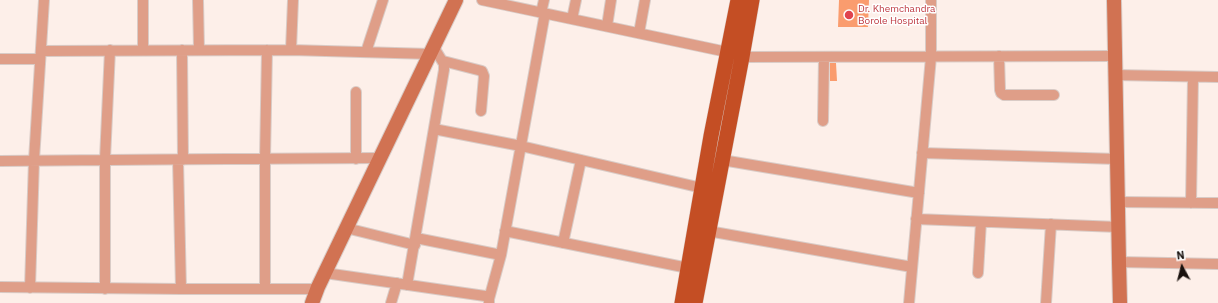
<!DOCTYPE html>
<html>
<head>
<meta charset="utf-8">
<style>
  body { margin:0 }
  #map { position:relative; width:1218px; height:303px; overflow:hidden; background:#fdefe9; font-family:"IBM Plex Sans",sans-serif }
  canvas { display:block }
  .north { position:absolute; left:1162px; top:247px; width:40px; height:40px; -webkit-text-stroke:3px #fff; paint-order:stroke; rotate:353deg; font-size:11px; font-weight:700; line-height:16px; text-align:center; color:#19110e }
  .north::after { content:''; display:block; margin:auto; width:14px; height:18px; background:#19110e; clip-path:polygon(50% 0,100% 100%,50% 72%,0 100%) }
</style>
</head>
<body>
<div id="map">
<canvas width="1218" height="303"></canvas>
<div class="north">N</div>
</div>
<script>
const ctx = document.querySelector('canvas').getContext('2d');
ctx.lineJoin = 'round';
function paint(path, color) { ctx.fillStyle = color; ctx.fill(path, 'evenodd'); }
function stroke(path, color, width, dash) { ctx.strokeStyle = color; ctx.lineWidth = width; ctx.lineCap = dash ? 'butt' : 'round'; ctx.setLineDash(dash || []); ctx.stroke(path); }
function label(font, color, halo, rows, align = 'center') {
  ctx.font = font + ' "IBM Plex Sans",sans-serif'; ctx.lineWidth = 3; ctx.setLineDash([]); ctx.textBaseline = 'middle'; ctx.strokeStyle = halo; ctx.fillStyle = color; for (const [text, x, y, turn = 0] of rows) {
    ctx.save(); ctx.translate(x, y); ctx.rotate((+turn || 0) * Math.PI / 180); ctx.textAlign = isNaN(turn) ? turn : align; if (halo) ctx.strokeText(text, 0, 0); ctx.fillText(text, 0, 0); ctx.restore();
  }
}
paint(new Path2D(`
  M839 0H869L868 27H838Z
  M830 63H836L837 81H830Z`), '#fa9c6e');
const street = new Path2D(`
  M198 0 199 50
  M482 0 727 52
  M541 13 544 0
  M572 19 576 0
  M607 26 611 0
  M639 33 645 0
  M143 50V0
  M182 50 183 160
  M291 50 293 0
  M41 51 291 50 430 54
  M366 52 383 0
  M999 56 1000 90 1001 93 1004 95H1054
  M742 57 1115 56
  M0 59H40
  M443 61 482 71 484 76 481 111
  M1115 75 1218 77
  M356 92V159
  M823 121 824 57
  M434 129 521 146 702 188
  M922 153 1117 159
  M178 160 181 289
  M722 160 919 193
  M0 161C126 159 253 159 379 158
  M1118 202 1218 203
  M1191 203 1193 77
  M916 219 1118 227
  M346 228 415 245
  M505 231 688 268
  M708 231 912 267
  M416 238 501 255
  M563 243 581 160
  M1119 262 1218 264
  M325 273 485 296 489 299V303
  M978 273 981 222
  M407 285 444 70V64L433 46
  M0 287 181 289H317
  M30 288 34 160 44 0
  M105 289V159L110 50
  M265 289V159L267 50
  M489 299 501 255 545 13
  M391 303 397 283
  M909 303 931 57V0
  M1046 303 1051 224`);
const secondary = new Path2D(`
  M1114 0 1119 262 1120 303
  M312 303 318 287 456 0`);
const primary = new Path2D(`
  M682 303 711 136 738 0
  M695 303 742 57 752 0`);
stroke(street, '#d9cbc6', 12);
stroke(secondary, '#d9cbc6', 16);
stroke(primary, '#d9cbc6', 16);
stroke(street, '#df9e88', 10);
stroke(secondary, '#d17252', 14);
stroke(primary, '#c44e24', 15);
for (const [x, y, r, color] of [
  [849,15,5,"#e0444e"]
]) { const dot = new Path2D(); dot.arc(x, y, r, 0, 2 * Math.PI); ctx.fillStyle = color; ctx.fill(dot); stroke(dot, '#fff', 1.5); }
label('10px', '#be3a42', '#fff', [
  ["Dr. Khemchandra",858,9],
  ["Borole Hospital",858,21]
], 'left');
</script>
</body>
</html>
